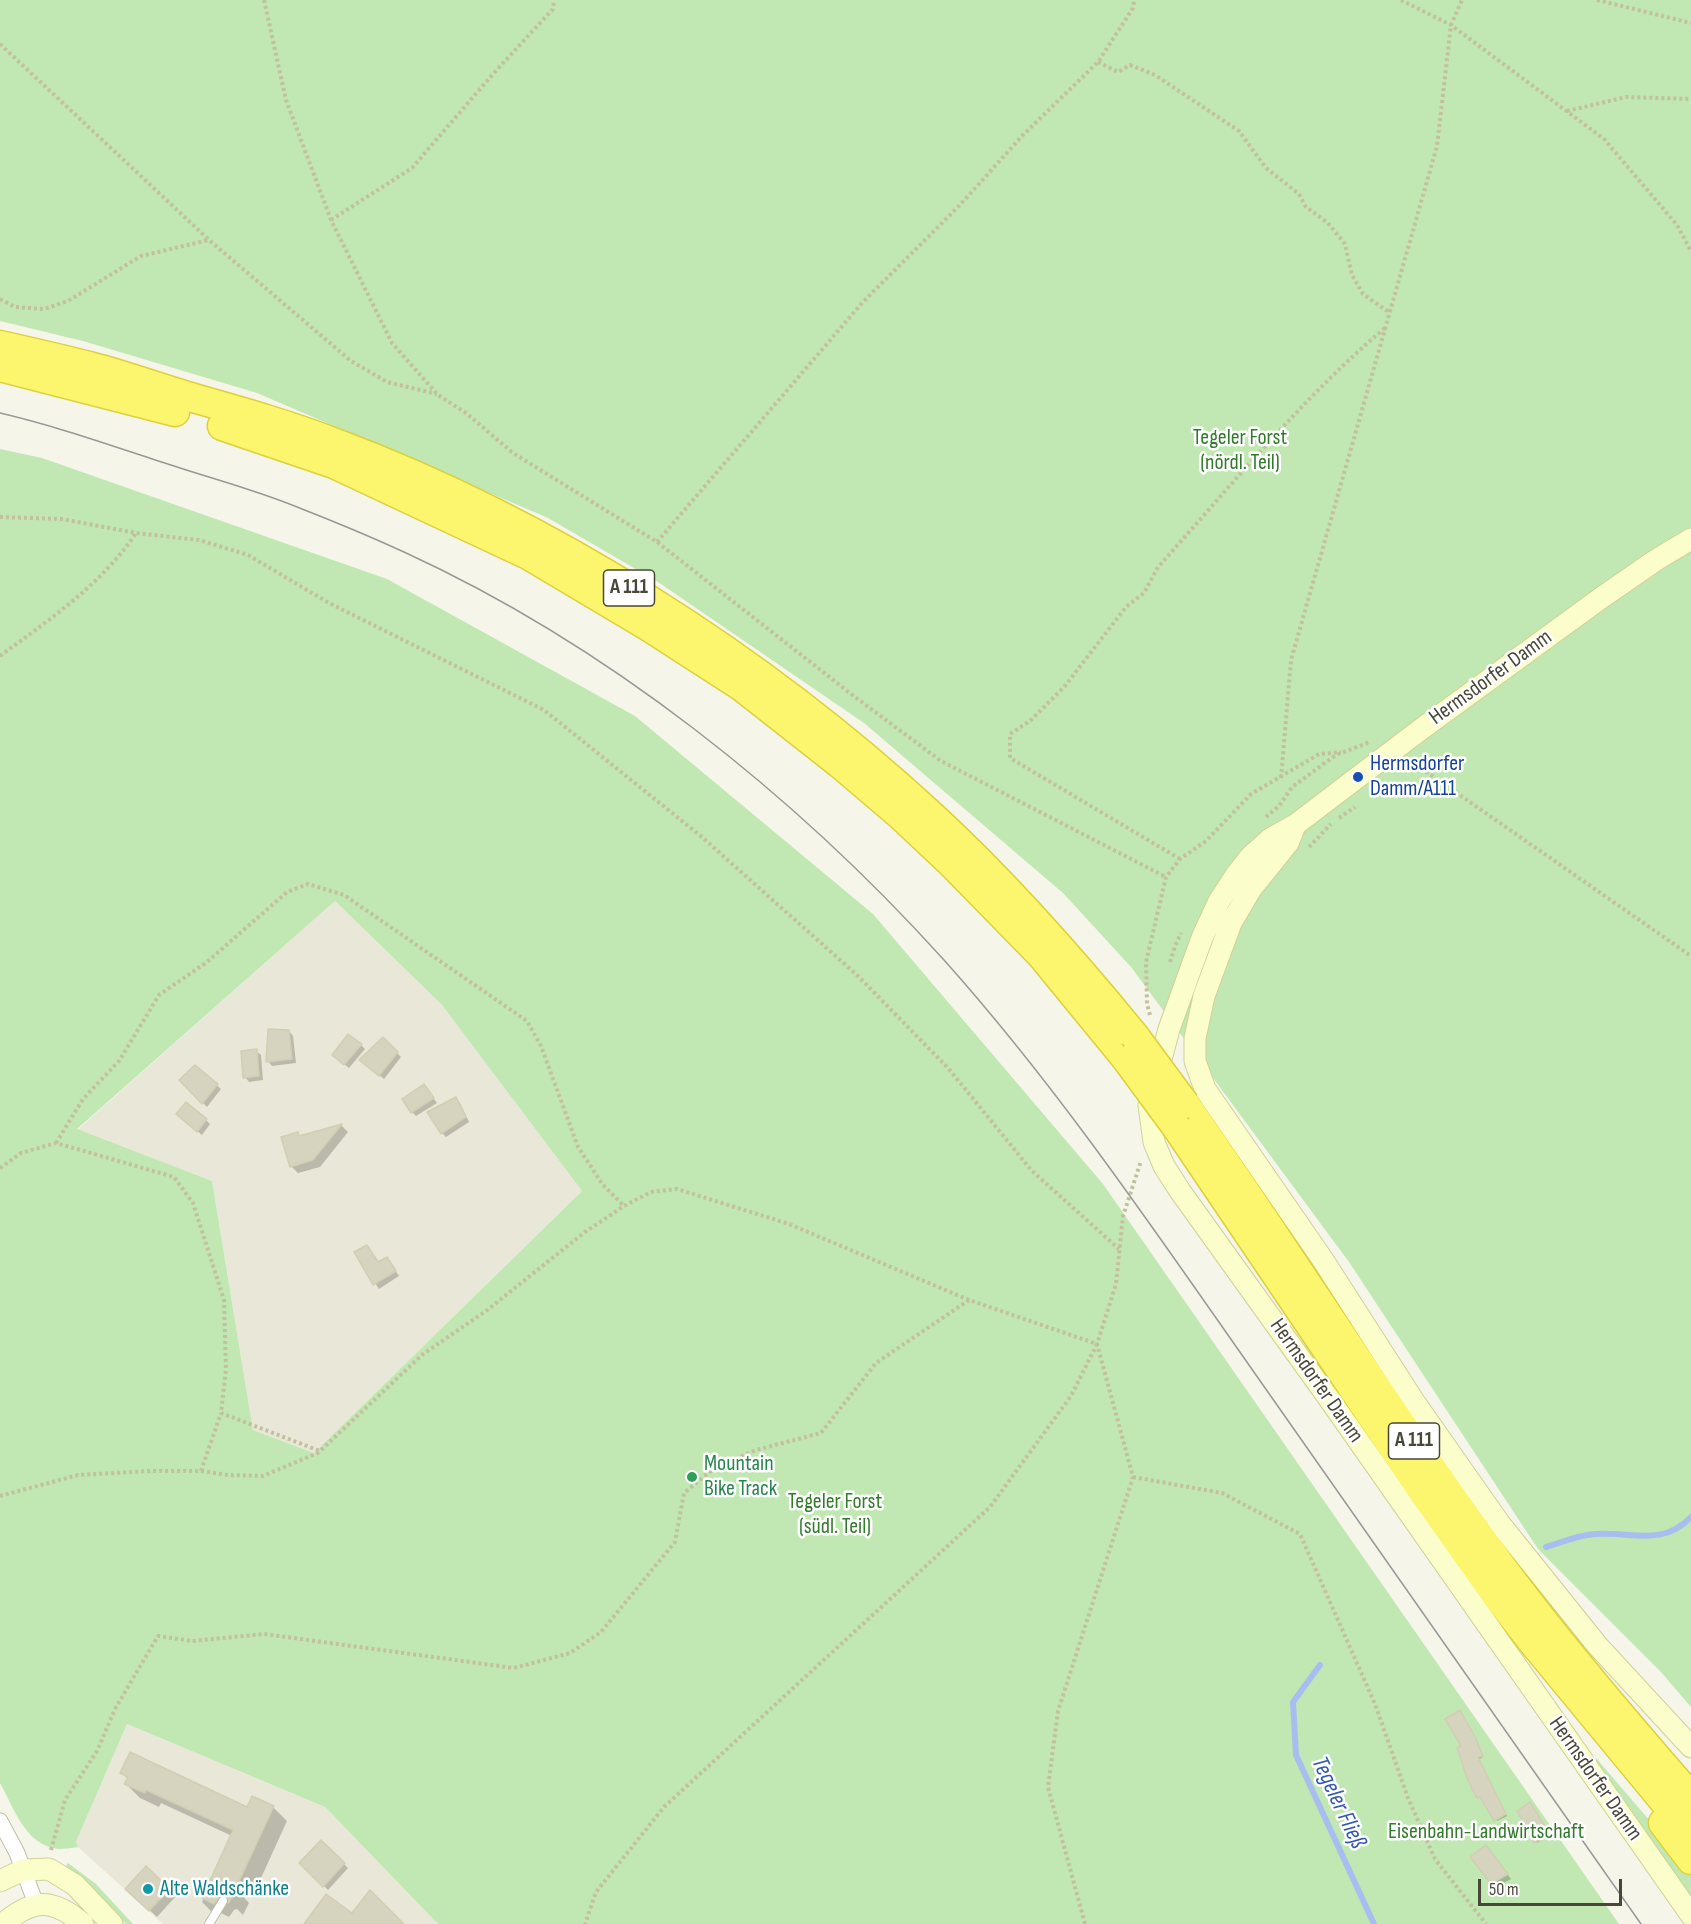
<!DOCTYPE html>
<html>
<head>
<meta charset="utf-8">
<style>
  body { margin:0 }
  #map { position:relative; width:1691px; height:1924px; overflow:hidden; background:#f5f5ea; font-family:"Sofia Sans Condensed",sans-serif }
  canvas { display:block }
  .scale { position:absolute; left:1478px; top:1879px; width:144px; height:27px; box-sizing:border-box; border:3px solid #494738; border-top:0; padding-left:8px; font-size:18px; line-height:21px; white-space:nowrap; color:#494738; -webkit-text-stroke:4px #fff; paint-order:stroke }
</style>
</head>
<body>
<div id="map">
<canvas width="1691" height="1924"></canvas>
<div class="scale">50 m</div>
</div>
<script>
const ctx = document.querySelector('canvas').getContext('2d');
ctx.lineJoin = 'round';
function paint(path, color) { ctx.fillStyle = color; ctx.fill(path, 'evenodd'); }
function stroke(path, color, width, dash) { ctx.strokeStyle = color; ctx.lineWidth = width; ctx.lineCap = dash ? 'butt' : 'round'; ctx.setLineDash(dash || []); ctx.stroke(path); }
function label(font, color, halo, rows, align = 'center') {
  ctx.font = font + ' "Sofia Sans Condensed",sans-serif'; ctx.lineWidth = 5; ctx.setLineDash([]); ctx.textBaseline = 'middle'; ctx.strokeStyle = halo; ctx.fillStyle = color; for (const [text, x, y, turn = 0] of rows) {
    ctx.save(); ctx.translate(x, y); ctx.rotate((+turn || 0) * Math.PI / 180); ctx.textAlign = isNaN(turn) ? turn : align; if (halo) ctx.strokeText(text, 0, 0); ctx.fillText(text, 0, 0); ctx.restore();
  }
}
paint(new Path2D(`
  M335 901 442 1005 582 1191 314 1453 253 1430 212 1181 77 1130Z
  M127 1724 325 1807 438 1924H163L78 1847 76 1842Z`), '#e9e8d8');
paint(new Path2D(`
  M0 0H1691V1707L1661 1672 1538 1549 1349 1262 1131 967 1063 893 864 723 658 582 548 518 257 393 83 341 0 321Z
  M0 449 42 458 387 579 635 716 873 914 1103 1184 1619 1924H438L325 1807 127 1724 76 1842 78 1847C72 1848 64 1849 58 1849 25 1845 14 1808 0 1783ZM335 901 442 1005 582 1191 314 1453 253 1430 212 1181 77 1129Z
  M1596 1758 1668 1842 1691 1872V1899L1594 1761Z
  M68 1863 96 1884 133 1924H126L95 1890 66 1866Z`), '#c1e8b3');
paint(new Path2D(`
  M289 1031 293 1036 296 1063 272 1066 268 1061Z
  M383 1039 401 1057 384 1079 366 1064Z
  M361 1045 365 1049 349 1068 338 1059Z
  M256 1051 261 1055 263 1080 249 1082 245 1077Z
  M195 1067 221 1089 207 1107 181 1080Z
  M424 1086 437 1103 416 1116 412 1112Z
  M456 1099 460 1103 469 1122 446 1137 442 1133Z
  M182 1118 206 1120 210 1124 202 1135Z
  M341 1125 348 1132 320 1167 298 1173 291 1166 298 1134 301 1137Z
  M367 1247 379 1264 387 1259 399 1276 379 1289 356 1253Z
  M1461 1713 1477 1740 1483 1757 1479 1759 1507 1816 1497 1821 1482 1798 1478 1797 1463 1747Z
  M122 1773 248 1809 273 1807 287 1821 256 1889 249 1884 240 1893 249 1903 243 1915 237 1909 234 1910 229 1917 221 1913 217 1917 202 1902 232 1836 161 1803 159 1807 140 1798 126 1784 128 1779Z
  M1532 1806 1550 1836 1537 1843 1536 1842Z
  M321 1842 348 1868 328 1890 301 1863Z
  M1490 1851 1511 1879 1497 1887 1473 1857Z
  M146 1868 176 1896 157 1917 127 1889Z`), '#0003');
stroke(new Path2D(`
  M1546 1547C1560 1543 1574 1537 1587 1535 1625 1528 1660 1550 1691 1517
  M1320 1665 1293 1702 1296 1755 1374 1924`), '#a8bdf0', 6);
const building = new Path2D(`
  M268 1029 289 1030 292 1059 266 1062Z
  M348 1034 362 1044 344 1065 332 1055Z
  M383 1037 398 1052 379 1076 359 1060Z
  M257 1049 259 1076 243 1078 241 1051Z
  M195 1065 218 1084 202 1104 179 1080Z
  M424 1084 434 1098 411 1113 402 1099Z
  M456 1097 466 1117 441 1134 427 1112Z
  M186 1102 207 1119 197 1132 176 1114Z
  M342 1124 313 1160 290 1167 281 1137 298 1132 299 1136Z
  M367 1245 378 1262 387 1257 396 1271 373 1285 354 1252Z
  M1460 1710 1475 1737 1483 1756 1478 1757 1506 1814 1494 1821 1480 1797 1477 1798 1468 1781 1457 1748 1461 1746 1445 1719Z
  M130 1752 247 1807 252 1796 274 1806 229 1903 228 1898 224 1895 220 1896 214 1904 202 1898 233 1830 146 1790 145 1793 124 1784 128 1777 120 1773Z
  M1530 1802 1550 1834 1534 1843 1517 1811Z
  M321 1840 345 1863 323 1887 299 1863Z
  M1486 1845 1508 1874 1491 1884 1470 1857Z
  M146 1866 170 1889 149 1911 125 1889Z
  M370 1890 404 1924H304L326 1894 352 1913Z`);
paint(building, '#d6d4bf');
stroke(building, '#d1ceb2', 1.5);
const service = new Path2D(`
  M209 1924 223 1901`);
const minor = new Path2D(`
  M0 1821 17 1853 36 1904`);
const secondary = new Path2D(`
  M1691 539 1656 560 1601 598 1420 730 1295 825 1270 839 1250 857 1236 875 1219 901 1202 938 1169 1029 1149 1105 1154 1142 1164 1166 1180 1191 1332 1403 1691 1915
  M1295 826 1288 843 1251 889 1231 923 1204 996 1195 1038V1061L1205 1089 1323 1260 1413 1400 1500 1524 1597 1645 1691 1747
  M0 1881 23 1870 49 1869 75 1885 112 1924
  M3 1924C33 1898 53 1898 83 1924`);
const motorway = new Path2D(`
  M0 345C31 352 62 359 93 367 128 376 162 389 197 399 243 412 289 425 333 442 550 523 762 659 931 815 1005 883 1071 958 1134 1035
  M0 367 175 412
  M222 426 334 464 528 555 649 627 742 687 840 764 900 815 951 863 1041 955 1127 1060
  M1185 1104C1291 1255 1389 1414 1499 1563 1559 1644 1625 1721 1691 1797
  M1177 1128 1423 1492 1496 1595 1530 1639 1691 1834
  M1663 1823 1691 1860`);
stroke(service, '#c0bfac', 10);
stroke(minor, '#c0bfac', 17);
stroke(secondary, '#cfd198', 23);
stroke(motorway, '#dcd03c', 31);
stroke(new Path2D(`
  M264 0 286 100 331 220 392 343 438 395 466 413 513 453 657 542 855 697 941 761 1166 877
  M1401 0 1451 25 1604 139 1677 225 1691 251
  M1597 0 1691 23
  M0 44 209 240 351 361 387 382 437 394
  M1098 62 1118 72 1130 65 1155 75 1239 131 1266 168 1299 194 1306 207 1328 223 1345 244 1352 275 1363 294 1390 313
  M1567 111 1626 97 1691 99
  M331 220 412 168 493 74 553 9 554 0
  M0 299 15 307 44 309 68 301 141 256 209 240
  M0 517 62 519 136 533 199 540 248 555 329 603 544 710 702 837 859 977 948 1068 1032 1171 1119 1249
  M657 542 862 303 959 206 1023 135 1098 62 1133 8 1134 0
  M0 656C49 620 102 584 136 533
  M1411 761 1691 956
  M1281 778 1291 660 1437 146 1451 25 1462 0
  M1266 817 1279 806 1292 787 1336 755 1370 742
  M1339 818 1355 807
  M1309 847 1331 824
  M1180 859 1010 758V734L1030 721 1065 686 1126 607 1144 593 1158 567C1231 486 1302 398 1385 328
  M1170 962 1175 946 1181 933
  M1150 1015 1147 1004 1146 962 1166 877 1180 859 1206 841 1251 794 1319 754 1341 752
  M56 1143 83 1099 119 1061 159 995 207 962 287 892 308 884 344 895 527 1021 541 1046 578 1147 603 1185 624 1206
  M0 1168 21 1153 56 1143 174 1177 193 1203 224 1300 226 1369 221 1413 320 1451 423 1354 486 1311 585 1232 624 1206 651 1192 677 1189 789 1224 969 1300 1097 1344 1071 1396 990 1507 664 1807 596 1892 585 1924
  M201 1471 221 1413
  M1133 1477 1222 1493 1300 1534 1375 1704 1408 1798 1435 1859 1486 1924
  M0 1496 78 1475 150 1471H201L228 1475 263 1476 320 1452
  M51 1850 65 1800 97 1751 115 1709 158 1636 192 1641 264 1634 514 1668 570 1653 601 1632 675 1542 684 1493 717 1466 756 1450 821 1433 876 1363 969 1300
  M1085 1924 1048 1787 1058 1711 1133 1477 1097 1344 1116 1284 1123 1216 1141 1161`), '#c2c09e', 4, [3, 3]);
stroke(service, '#fff', 8);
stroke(minor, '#fff', 15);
stroke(secondary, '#fbfecb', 21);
stroke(motorway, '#fcf66e', 28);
stroke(new Path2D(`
  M0 413C60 427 118 448 177 467 217 480 258 491 297 507 333 521 369 536 404 552 607 645 795 795 944 960 1062 1092 1161 1240 1263 1385 1389 1564 1515 1744 1641 1924`), '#989898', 1.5);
const motorwayBridge = new Path2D(`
  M1134 1035 1185 1104
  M1127 1060 1177 1128`);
stroke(motorwayBridge, '#dcd03c', 31, []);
stroke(motorwayBridge, '#fcf66e', 28);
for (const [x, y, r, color] of [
  [1358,777,6,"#1a4fb4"],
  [692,1477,6,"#2e9e5b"],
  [148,1889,6,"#0f9aa8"]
]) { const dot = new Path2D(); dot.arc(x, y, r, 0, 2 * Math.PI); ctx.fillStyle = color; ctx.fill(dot); stroke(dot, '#fff', 2); }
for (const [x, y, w] of [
  [629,588,51],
  [1414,1441,51]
]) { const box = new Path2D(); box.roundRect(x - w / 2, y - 18, w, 36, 4.5); ctx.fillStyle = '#fff'; ctx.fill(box); stroke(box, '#494738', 1.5); }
label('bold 21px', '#494738', null, [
  ["A 111",629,588],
  ["A 111",1414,1441]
]);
label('22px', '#327b2b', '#fff', [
  ["Tegeler Forst",1240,438],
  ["(nördl. Teil)",1240,463],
  ["Tegeler Forst",835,1502],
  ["(südl. Teil)",835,1527],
  ["Eisenbahn-Landwirtschaft",1486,1832]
]);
label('22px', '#494738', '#fff', [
  ["Hermsdorfer Damm",1491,678,-36],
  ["Hermsdorfer Damm",1316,1381,55],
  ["Hermsdorfer Damm",1595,1779,55]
]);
label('22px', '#164399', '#fff', [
  ["Hermsdorfer",1370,764],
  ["Damm/A111",1370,789]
], 'left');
label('22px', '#27864d', '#fff', [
  ["Mountain",704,1464],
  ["Bike Track",704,1489]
], 'left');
label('22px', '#0d838f', '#fff', [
  ["Alte Waldschänke",160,1889]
], 'left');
label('italic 24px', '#3157b4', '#fff', [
  ["Tegeler Fließ",1338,1803,65]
]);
</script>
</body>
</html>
